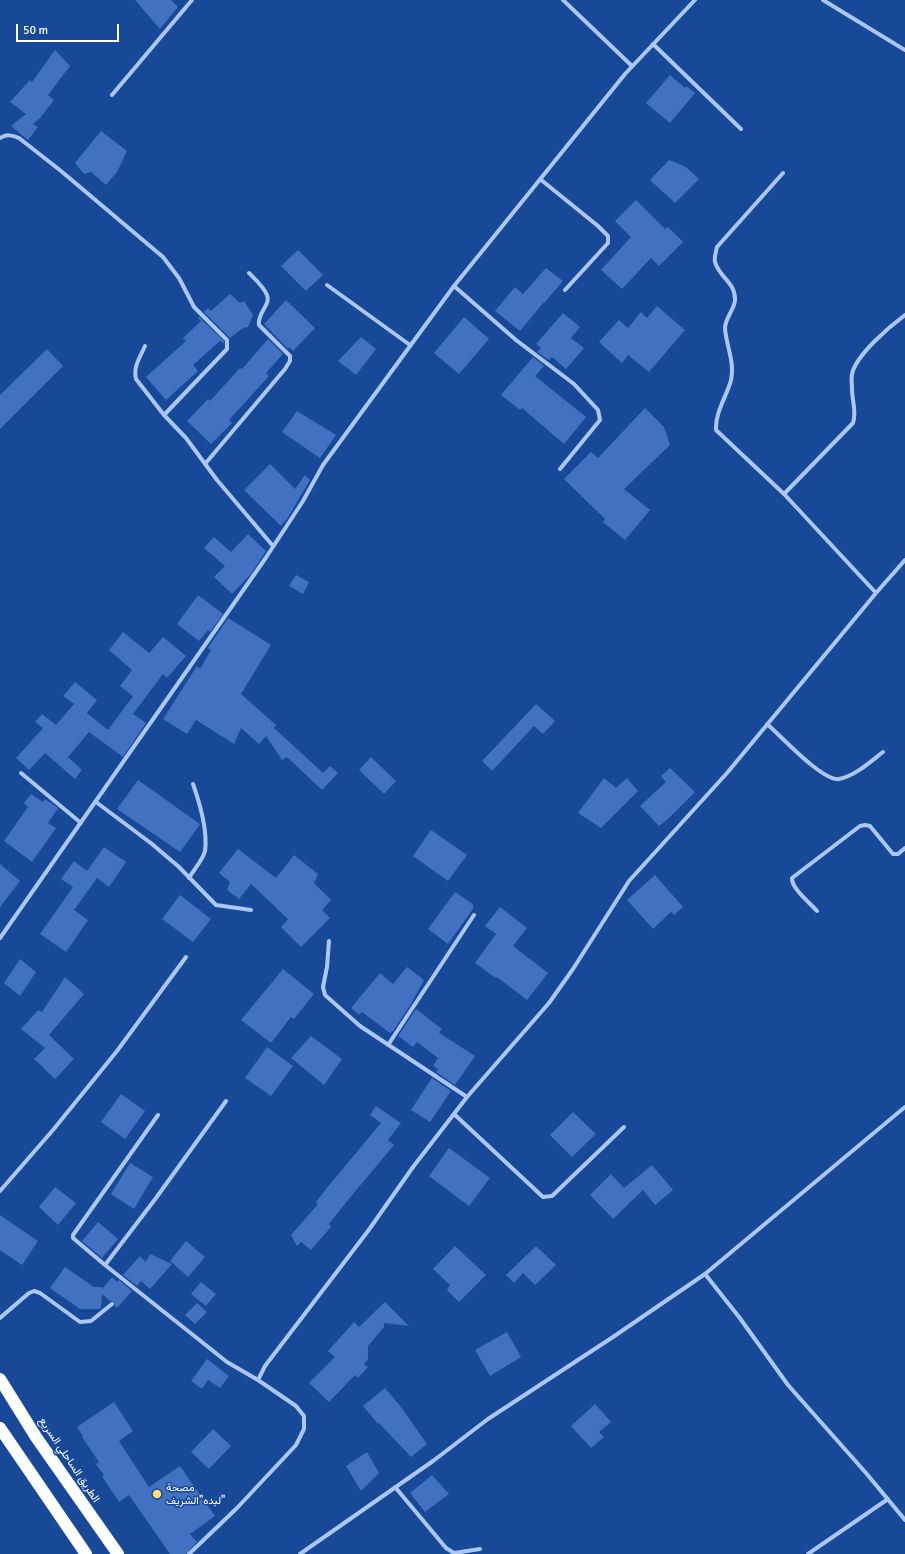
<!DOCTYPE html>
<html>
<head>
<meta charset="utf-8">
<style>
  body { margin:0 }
  #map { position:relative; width:905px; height:1554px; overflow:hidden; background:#184898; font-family:Signika,sans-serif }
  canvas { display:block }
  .scale { position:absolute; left:16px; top:24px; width:103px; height:18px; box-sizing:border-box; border:2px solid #fff; border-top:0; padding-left:5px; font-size:12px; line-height:14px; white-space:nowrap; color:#fff; -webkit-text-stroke:3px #184898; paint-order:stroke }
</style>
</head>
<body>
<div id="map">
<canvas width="905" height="1554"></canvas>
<div class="scale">50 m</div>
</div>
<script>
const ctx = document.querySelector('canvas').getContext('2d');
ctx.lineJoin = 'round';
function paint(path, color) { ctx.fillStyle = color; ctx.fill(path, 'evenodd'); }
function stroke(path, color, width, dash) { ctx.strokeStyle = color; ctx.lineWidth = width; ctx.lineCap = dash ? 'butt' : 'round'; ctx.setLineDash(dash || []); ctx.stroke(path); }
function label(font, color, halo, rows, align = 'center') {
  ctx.font = font + ' Signika,Vazirmatn,sans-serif'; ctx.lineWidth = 3; ctx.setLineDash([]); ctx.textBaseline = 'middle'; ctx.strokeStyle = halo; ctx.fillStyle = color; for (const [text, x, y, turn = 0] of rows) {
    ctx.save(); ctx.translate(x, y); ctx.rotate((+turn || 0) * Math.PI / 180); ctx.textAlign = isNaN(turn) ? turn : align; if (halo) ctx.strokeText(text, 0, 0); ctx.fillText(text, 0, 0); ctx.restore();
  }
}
paint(new Path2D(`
  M135 0H171L178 7 160 29Z
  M55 50 70 66 48 95 54 100 40 118 33 124 38 127 28 140 11 126 26 114 10 102 30 80 32 82Z
  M670 75 685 88 686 86 695 93 670 123 646 103Z
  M101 131 127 151 117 172 106 185 91 172 84 174 75 163Z
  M669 160 686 167 699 179 675 203 650 180Z
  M636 200 665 229 668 227 683 242 659 266 651 258 622 289 601 270 631 237 615 221Z
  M298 250 323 275 306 291 281 266Z
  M546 268 563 281 544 303V302L520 331 495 311 515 287 523 294Z
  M230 294 240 303 244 301 253 315 248 327 243 328 230 338 204 312 208 308 211 311Z
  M286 300 315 328 293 351 289 347 288 349 264 324Z
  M657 306 685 330 649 372 628 355 622 363 599 342 619 320 628 328 641 312 647 318Z
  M563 313 580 327 571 338 584 348 566 369 552 357 549 360 537 352 541 348 536 344Z
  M199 317 224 341V343L220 341 193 365 198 371 166 400 146 377 186 341 183 338 201 321 198 318Z
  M464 317 489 339 459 374 434 353Z
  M361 337 376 349 356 375 338 361Z
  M268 339 283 354 266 373 269 376 229 420 232 423 211 444 187 421 208 399 210 401 240 368 242 369Z
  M47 349 63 366 0 429V395Z
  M533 357 544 366 535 376 586 417 564 444 522 408 520 410 501 395Z
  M645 408 664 427 670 445 624 489 650 510 625 540 603 522 605 519 564 479 591 452 598 458Z
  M297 411 336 435 320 458 282 432Z
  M270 464 295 489 305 475 310 480 287 519 281 526 244 490Z
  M248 534 266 551 251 574 232 594 214 577 225 566 204 548 214 537 231 552Z
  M296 575 309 582 303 594 289 586Z
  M198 595 223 614 210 632 208 630 199 641 177 624Z
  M228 618 271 645 241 694 276 725 274 728 323 773 330 766 338 773 322 790 287 757 282 760 266 736 259 744 241 728 234 744 196 720 187 734 163 719 197 666 200 669 211 650 208 648Z
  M123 632 149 653 163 637 186 656 167 678 163 674 133 714 146 723 123 757 89 732 68 757 82 770 75 779 45 753 29 770 16 758 43 728 35 722 42 714 56 725 74 704 63 696 75 682 97 700 87 713 108 730 133 696 120 686 132 670 109 650Z
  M536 704 555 721 543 734 534 726 492 771 482 761Z
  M371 757 396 781 384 794 359 770Z
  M670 768 695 792 669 818 659 826 640 806 666 782 661 776Z
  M604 778 616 788 627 778 638 791 601 828 578 813Z
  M138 780 200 824 180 852 117 809Z
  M31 794 43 802 45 799 58 808 48 823 56 828 32 862 4 841 28 807 24 803Z
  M431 830 467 855 448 881 413 856Z
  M104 847 126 862 109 887 97 878 74 910 88 920 66 952 40 934 73 887 61 879 74 861 87 871Z
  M238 849 276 878 294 855 318 874 314 883 331 900 322 910 330 918 301 947 281 927 288 919 251 884 239 899 227 890 230 882 219 873Z
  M0 864 20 881 0 907Z
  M655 875 683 907 674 915 671 912 653 929 627 900Z
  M455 892 473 904V909L448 944 428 929Z
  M180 895 211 919 193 942 162 919Z
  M500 907 527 928 513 946 548 973 527 1000 497 977 496 978 475 963 496 934 485 926Z
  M20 959 36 972 20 996 4 983Z
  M407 967 424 980 411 1004 393 1031H392L390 1033 362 1012 359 1015 351 1008 380 973 393 984Z
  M283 969 314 994 294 1019 291 1017 271 1043 241 1020Z
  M65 977 84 994 49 1035 74 1059 55 1079 34 1059 45 1048 21 1029 38 1010 42 1012Z
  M416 1009 442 1029 439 1033 475 1056 455 1085 436 1072 438 1069 433 1066 438 1058 417 1042 413 1047 398 1036Z
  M311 1036 342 1059 324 1085 291 1058Z
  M267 1047 293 1066 271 1096 245 1078Z
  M432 1078 451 1091 430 1122 411 1110Z
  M121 1094 145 1111 125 1139 101 1122Z
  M376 1106 401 1123 388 1140 394 1145 348 1200 329 1224 331 1227 311 1250 301 1242 297 1246 291 1235 318 1204 316 1202 326 1189 381 1123 370 1115Z
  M573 1112 596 1134 572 1157 550 1135Z
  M449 1148 490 1178 469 1206 429 1176Z
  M130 1163 153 1177 134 1209 111 1194Z
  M652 1165 673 1190 655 1205 643 1190 613 1219 590 1195 611 1174 624 1188Z
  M55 1187 76 1203 58 1225 39 1207Z
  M0 1215 38 1241 22 1265 0 1250Z
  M98 1222 118 1239 102 1258 82 1241Z
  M186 1241 205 1257 188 1277 170 1261Z
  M455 1246 486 1275 459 1302 447 1290 450 1285 433 1269Z
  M536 1246 556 1265 535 1285 523 1273 514 1283 506 1275Z
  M150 1254 172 1264 150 1289 141 1281 137 1286 123 1275 140 1256 146 1262Z
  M65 1267 94 1287H102V1289L112 1277 117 1282 119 1280 132 1291 117 1308 115 1306 114 1302 110 1301 102 1294 101 1308 100 1309H80L50 1288Z
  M201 1282 216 1294 206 1306 191 1294Z
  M385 1302 409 1326 384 1323V1327L368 1346V1359L364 1364 368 1367 358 1378 355 1375 329 1402 309 1383 335 1357 328 1351 354 1322 359 1327Z
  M197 1303 207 1312 195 1324 185 1315Z
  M507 1332 521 1357 490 1376 475 1350Z
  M207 1359 229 1376 220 1388 208 1380 202 1389 191 1381Z
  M385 1388 401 1407 427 1444 411 1457 379 1423 378 1424 363 1406Z
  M114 1402 133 1431 119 1441 149 1487 180 1466 215 1516 190 1534 197 1542 186 1554H170L129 1495 119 1502 102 1476 104 1475 96 1464 99 1462 82 1437 83 1436 77 1427Z
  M595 1404 611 1422 599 1432 604 1437 591 1448 571 1426Z
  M213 1429 231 1446 209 1469 191 1452Z
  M367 1452 379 1473 361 1491 346 1466Z
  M432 1475 449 1494 425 1512 410 1493Z`), '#4171c0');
stroke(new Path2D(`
  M563 0 632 66
  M823 0 905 50
  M653 44 741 129
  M112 95 192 0
  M0 138C7 134 12 135 19 138L61 171 163 257 179 278 194 307 227 340V349L164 415
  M783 173 717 247C716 251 714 258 715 262 719 277 735 282 735 299 736 307 725 318 725 328 726 345 735 362 731 380 727 396 715 412 716 430L784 494 876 593
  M540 179 598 226 608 236V243L565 290
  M327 285 410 345
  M454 286 516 340 574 384 598 410 600 420 560 469
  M145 346C140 357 133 367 136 379L164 415 186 438 217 480 273 546
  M205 464 285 369 290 361V356L259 325C257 313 271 305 267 295 264 287 255 279 249 273
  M784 494 853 423C857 412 852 401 852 389 852 384 851 379 852 374 856 355 890 326 905 315
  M767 724C780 735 823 782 839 779 855 776 870 762 883 752
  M21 773 81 823
  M96 802 152 844 179 867 216 905 251 910
  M189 878C193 871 204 858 205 851 208 830 200 804 193 784
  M817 911C810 903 791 888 792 878L860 826 865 825 870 826 893 854H898L905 848
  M0 938 265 559 303 501 323 465 454 286 625 74 695 0
  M329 941 327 967 323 987 325 995 360 1026 467 1097
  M388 1045 474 915
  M454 1114 543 1197 552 1196 624 1127
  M158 1115 73 1235V1238L105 1265 227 1362 258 1380
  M0 1191 53 1130 117 1051 186 957
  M105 1265 156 1198 226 1101
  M705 1274 739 1317 788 1385 866 1473 905 1520
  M0 1318 29 1293 34 1291 40 1293 80 1322 91 1321 112 1304
  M395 1487 446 1548 454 1553 480 1549
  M189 1554 237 1508 296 1445 304 1429V1416L296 1406 258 1380 265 1366 368 1231 413 1167 467 1097 549 1003 573 969 629 881 727 773 876 593 905 560
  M300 1554 433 1461 488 1419 613 1337 705 1274 905 1107
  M808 1554 888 1499`), '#acc7f1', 4);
stroke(new Path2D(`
  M0 1379 36 1437 118 1554
  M0 1428 86 1554`), '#fff', 12);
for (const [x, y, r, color] of [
  [157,1494,5,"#ffde6c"]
]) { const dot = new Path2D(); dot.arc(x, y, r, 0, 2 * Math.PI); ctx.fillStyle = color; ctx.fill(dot); stroke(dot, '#184898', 1.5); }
label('11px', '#fff', '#184898', [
  ["الطريق الساحلي السريع",69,1460,56]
]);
label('11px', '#fff', '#184898', [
  ["مصحة",166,1488],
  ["لبده\"الشريف\"",166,1501]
], 'left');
</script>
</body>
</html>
